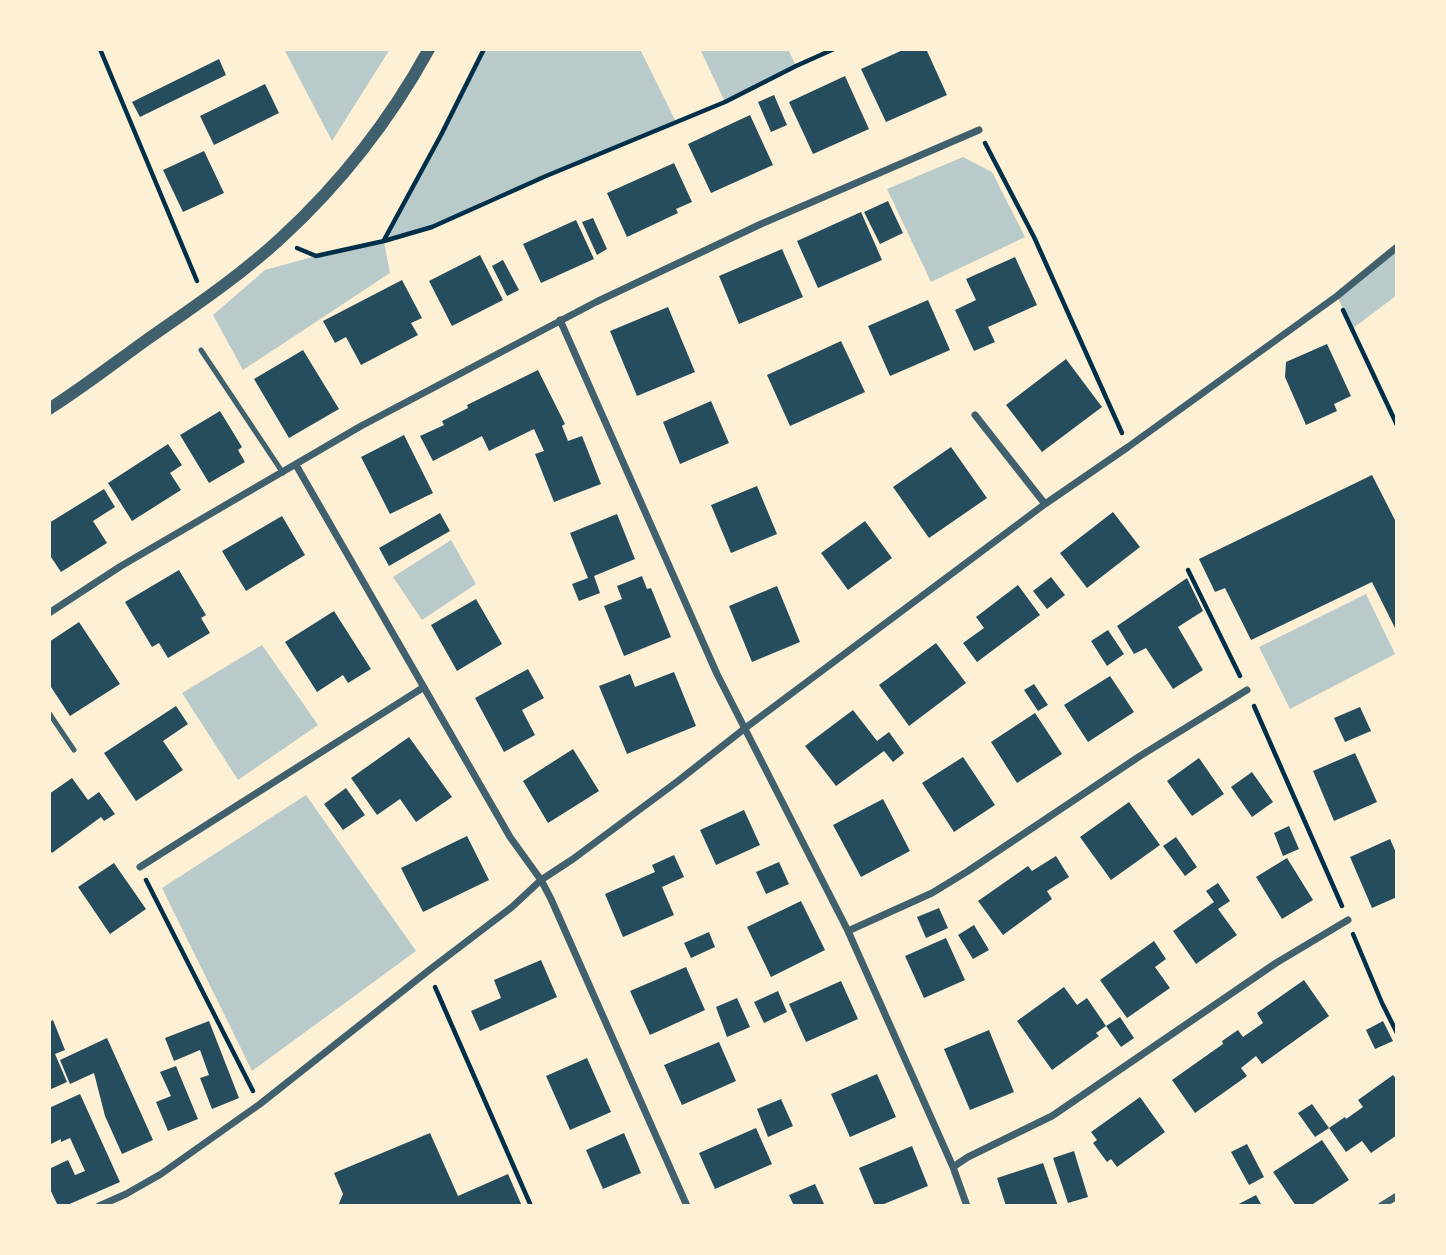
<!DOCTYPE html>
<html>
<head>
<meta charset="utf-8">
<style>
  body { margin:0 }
  #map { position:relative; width:1446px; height:1255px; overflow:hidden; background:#fdf0d5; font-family:Literata,serif }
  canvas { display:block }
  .frame { position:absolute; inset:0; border:51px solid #fdf0d5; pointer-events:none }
</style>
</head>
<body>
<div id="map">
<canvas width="1446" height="1255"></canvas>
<div class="frame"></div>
</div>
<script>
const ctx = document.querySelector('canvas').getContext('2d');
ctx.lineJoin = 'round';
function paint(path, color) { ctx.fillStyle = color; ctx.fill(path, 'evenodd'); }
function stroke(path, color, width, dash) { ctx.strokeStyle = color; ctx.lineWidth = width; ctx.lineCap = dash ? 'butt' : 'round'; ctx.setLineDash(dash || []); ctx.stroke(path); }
paint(new Path2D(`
  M284 49H390L332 141Z
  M484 49H640L676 122 488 199 432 227 384 242 390 273 243 370 213 315 265 270 316 256 384 241Z
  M700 49H788L796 66 725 102Z
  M963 157 992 172 1025 237 931 282 887 189Z
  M1397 247V295L1352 329 1337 296Z
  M451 540 476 584 422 620 393 577Z
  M1366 594 1395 654 1290 709 1259 647Z
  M262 645 318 725 238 780 182 693Z
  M306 795 416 951 252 1071 162 888Z`), '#b9caca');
paint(new Path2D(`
  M905 49H931L927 51 947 95 886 122 861 69Z
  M219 59 226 75 140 117 132 102Z
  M845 76 869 129 813 154 789 102Z
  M265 84 279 113 214 145 200 116Z
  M774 95 787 125 771 132 758 102Z
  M750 115 773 165 711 193 688 144Z
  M204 151 224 193 183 212 163 170Z
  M674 163 692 202 676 209 678 213 627 237 607 193Z
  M888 201 903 233 880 244 864 212Z
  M861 212 882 260 818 288 797 241Z
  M593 218 607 249 597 255 582 222Z
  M576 220 594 259 541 283 523 244Z
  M782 249 803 297 739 324 719 276Z
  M480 255 503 300 452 326 429 281Z
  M1015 257 1037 305 988 327 995 342 974 351 955 310 976 300 966 279Z
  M503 260 519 290 507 296 492 266Z
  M402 280 422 318 411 323 418 335 361 365 346 337 335 343 323 321Z
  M928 300 950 350 890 376 868 326Z
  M668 307 695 372 637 396 610 331Z
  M841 341 865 392 790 426 767 375Z
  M1327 344 1351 396 1334 404 1337 411 1306 425 1285 377 1286 362Z
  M303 350 339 409 289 438 254 379Z
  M1066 359 1102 407 1042 452 1006 405Z
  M538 370 565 424 562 426 568 441 582 436 601 484 554 502 535 454 544 451 534 429 489 451 482 436 433 461 420 436 444 425 442 421 468 408 467 405Z
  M711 401 729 443 680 464 663 422Z
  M220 411 242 447 238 450 245 462 209 483 180 435Z
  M404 435 433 493 390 514 361 457Z
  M168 444 182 465 170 473 181 490 132 521 108 483Z
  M951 447 987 498 929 538 893 487Z
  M1372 475 1397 524V632L1372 582 1251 640 1225 588 1215 592 1199 559Z
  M757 486 777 534 731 553 711 505Z
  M104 489 115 507 93 521 107 543 61 572 49 554V523Z
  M1113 512 1140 547 1087 588 1060 553Z
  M440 513 450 531 389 566 379 548Z
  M617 514 635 559 594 576 600 593 579 601 572 584 588 578 570 533Z
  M282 516 305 555 246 591 222 551Z
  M865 521 892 558 848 590 821 553Z
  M179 570 206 615 201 618 210 633 168 658 159 643 152 647 125 602Z
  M642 576 647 589 651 588 671 637 624 656 604 606 622 599 617 586Z
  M1051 577 1065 595 1047 609 1033 591Z
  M1187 578 1203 611 1178 627 1203 670 1173 689 1146 648 1134 654 1117 626Z
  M1018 585 1040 615 977 662 963 643 984 628 976 617Z
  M777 586 800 642 752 662 729 606Z
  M476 599 502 644 457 671 431 625Z
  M334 611 371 669 348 683 343 675 317 692 285 642Z
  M79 622 120 684 70 716 49 684V642Z
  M1108 630 1124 654 1107 666 1091 641Z
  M936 643 966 683 909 726 879 685Z
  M528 669 544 698 522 710 535 735 504 752 475 698Z
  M674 672 696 726 627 754 599 686 630 674 635 687Z
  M1110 676 1134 712 1088 742 1064 705Z
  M1034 684 1048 705 1038 711 1024 690Z
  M176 706 188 724 163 741 183 770 136 801 104 753Z
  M1360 707 1371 731 1345 742 1334 718Z
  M853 710 877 741 889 732 904 753 893 762 884 751 836 786 805 746Z
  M1035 713 1062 754 1017 783 991 742Z
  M409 737 452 797 416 822 400 799 377 815 351 778Z
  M573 749 599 791 548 823 523 781Z
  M1355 753 1377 802 1334 821 1313 771Z
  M963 757 995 805 954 832 922 783Z
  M1199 758 1224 794 1192 816 1167 781Z
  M1252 772 1273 802 1252 817 1231 787Z
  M72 778 88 800 99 792 115 814 104 821 101 817 52 853 49 849V794Z
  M346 788 365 815 343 830 324 804Z
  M883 799 910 851 861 877 833 825Z
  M1129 802 1160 845 1111 880 1080 837Z
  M744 810 760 845 716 865 700 830Z
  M1289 826 1299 849 1283 856 1274 833Z
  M467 836 489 880 423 912 401 868Z
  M1176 837 1197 867 1185 876 1163 846Z
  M1390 839 1397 855V897L1372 908 1350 857Z
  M674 855 684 877 662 887 674 915 623 937 605 894 655 872 652 865Z
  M1056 856 1069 877 1047 891 1052 899 1003 935 978 901 1028 866 1032 871Z
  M1287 858 1313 900 1282 919 1256 877Z
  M779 862 789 884 766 894 756 872Z
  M114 863 146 909 110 934 78 887Z
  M1218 883 1230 901 1218 909 1237 935 1196 964 1173 931 1214 902 1206 891Z
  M801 901 825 950 771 977 747 927Z
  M939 908 948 928 926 938 917 917Z
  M974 925 989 950 973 959 958 935Z
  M709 932 715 947 691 958 684 943Z
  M946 938 965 980 924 998 905 956Z
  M1154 941 1166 959 1155 967 1170 988 1127 1018 1100 980Z
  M541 960 557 997 480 1031 471 1011 501 998 494 980Z
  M686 967 705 1010 650 1035 630 991Z
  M1304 980 1329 1016 1262 1064 1256 1056 1241 1068 1247 1076 1195 1113 1172 1080 1223 1044 1222 1041 1238 1030 1243 1037 1263 1023 1257 1013Z
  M841 981 858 1019 806 1042 789 1004Z
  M1064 987 1077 1005 1087 998 1106 1026 1096 1033 1099 1036 1052 1070 1017 1021Z
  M778 991 787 1012 764 1023 754 1002Z
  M737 998 750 1027 727 1037 716 1007Z
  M1120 1017 1134 1038 1121 1047 1106 1026Z
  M53 1020 65 1050 55 1054 67 1082 49 1090V1022Z
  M209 1021 239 1098 212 1109 200 1078 209 1075 200 1050 174 1061 165 1038Z
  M1383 1021 1393 1041 1375 1049 1366 1030Z
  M989 1030 1014 1092 970 1110 944 1049Z
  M107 1038 153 1140 122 1154 105 1116 94 1073 70 1084 60 1060Z
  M719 1042 736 1081 682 1105 664 1065Z
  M587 1058 611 1112 570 1130 546 1076Z
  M176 1066 198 1119 168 1131 156 1102 171 1096 160 1072Z
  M877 1074 896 1117 850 1137 831 1094Z
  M1393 1075 1397 1080V1135L1371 1153 1362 1141 1346 1152 1329 1128 1345 1117 1346 1119 1363 1107 1358 1100Z
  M80 1094 120 1182 65 1206H58L49 1187V1169L68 1160 75 1175 85 1171 70 1138 61 1142V1139L49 1145V1108Z
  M1140 1097 1165 1132 1117 1167 1111 1159 1107 1162 1093 1143 1097 1140 1091 1132Z
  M781 1099 793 1126 768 1137 757 1109Z
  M1312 1104 1329 1128 1315 1137 1298 1113Z
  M756 1128 772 1164 715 1189 699 1153Z
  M430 1133 458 1196 508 1174 522 1206H338L343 1194 334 1173Z
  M624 1133 641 1173 603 1189 586 1150Z
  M1322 1140 1349 1180 1310 1206H1296L1273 1172Z
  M1247 1144 1264 1177 1249 1185 1231 1152Z
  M912 1146 928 1186 879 1206H875L859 1168Z
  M1074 1151 1088 1197 1068 1203 1053 1158Z
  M1043 1163 1058 1206H1006L997 1178Z
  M815 1184 824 1204 820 1206H794L789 1195Z
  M1256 1195 1262 1206H1235Z`), '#264d5e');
stroke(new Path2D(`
  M100 49 197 281
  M985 143 1034 237 1122 433
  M384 240 441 135 484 49
  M297 248 316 256 384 241 432 227 546 176 725 102 796 66 834 49
  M1343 310 1397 425
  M1188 570 1240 676
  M1254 706 1342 906
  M146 880 253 1091
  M1353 934 1382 1003 1397 1033
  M435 987 531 1206`), '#003049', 4.5);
stroke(new Path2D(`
  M201 350 283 473
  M49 713 74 750`), '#3f606c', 5);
stroke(new Path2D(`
  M560 320 717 674 848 931 953 1167 967 1206
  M975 415 1045 504
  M296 465 510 837 541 880 551 899 687 1206
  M49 613 121 566 361 426 596 302 761 224 979 130
  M140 867 424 687
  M848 931 932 893 968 871 1140 756 1247 690
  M953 1167 968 1157 1052 1116 1276 963 1348 920
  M99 1206 126 1194 161 1174 260 1104 428 971 512 907 541 880 573 859 678 781 744 729 1045 504 1128 447 1337 296 1397 247
  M1381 1206 1397 1196`), '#3f606c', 7);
stroke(new Path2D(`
  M49 409C82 388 113 364 145 341 192 308 240 276 281 238 341 183 390 120 429 49`), '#3f606c', 12);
</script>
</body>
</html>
